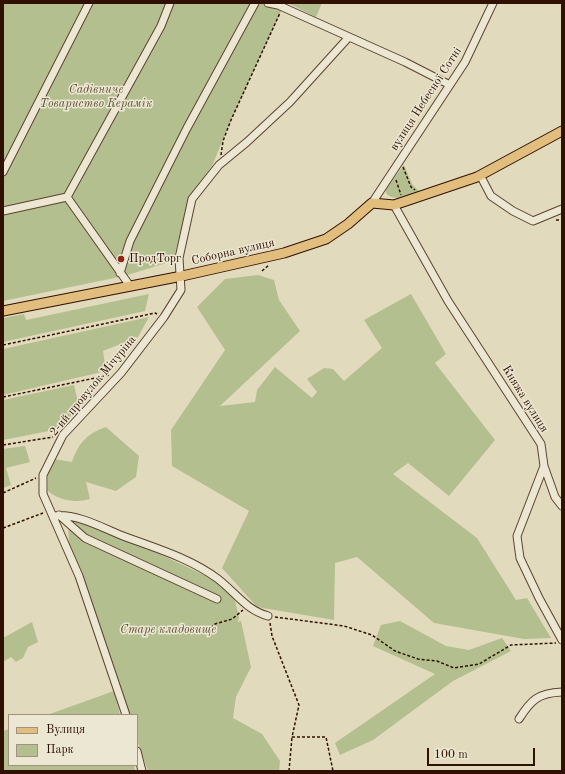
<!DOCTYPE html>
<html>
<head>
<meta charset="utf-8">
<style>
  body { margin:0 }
  #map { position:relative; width:565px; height:774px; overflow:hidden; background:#e2dabc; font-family:"Old Standard TT",serif }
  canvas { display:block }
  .frame { position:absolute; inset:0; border:4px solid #301000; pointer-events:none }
  .legend { position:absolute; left:8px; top:714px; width:130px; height:52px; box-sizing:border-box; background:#ece7d3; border:1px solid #a1917f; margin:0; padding:5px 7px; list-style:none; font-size:12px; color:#301000 }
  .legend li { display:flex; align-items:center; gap:8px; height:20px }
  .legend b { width:20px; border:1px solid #a1917f }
  .scale { position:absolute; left:427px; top:748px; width:108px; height:18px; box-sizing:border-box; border:2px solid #301000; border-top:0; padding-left:5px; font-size:12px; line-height:14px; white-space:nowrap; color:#301000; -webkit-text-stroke:3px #ece7d3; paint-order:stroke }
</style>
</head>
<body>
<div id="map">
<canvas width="565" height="774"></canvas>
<div class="frame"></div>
<ul class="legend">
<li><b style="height:5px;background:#e1bd7e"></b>Вулиця</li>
<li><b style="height:11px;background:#b4bf90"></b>Парк</li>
</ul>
<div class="scale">100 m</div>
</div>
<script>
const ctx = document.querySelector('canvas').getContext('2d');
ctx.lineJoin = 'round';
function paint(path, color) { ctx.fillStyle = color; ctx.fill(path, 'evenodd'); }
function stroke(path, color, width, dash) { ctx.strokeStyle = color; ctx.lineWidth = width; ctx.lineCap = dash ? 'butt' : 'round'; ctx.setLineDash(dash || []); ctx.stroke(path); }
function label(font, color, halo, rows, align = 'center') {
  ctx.font = font + ' "Old Standard TT",serif'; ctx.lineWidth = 3; ctx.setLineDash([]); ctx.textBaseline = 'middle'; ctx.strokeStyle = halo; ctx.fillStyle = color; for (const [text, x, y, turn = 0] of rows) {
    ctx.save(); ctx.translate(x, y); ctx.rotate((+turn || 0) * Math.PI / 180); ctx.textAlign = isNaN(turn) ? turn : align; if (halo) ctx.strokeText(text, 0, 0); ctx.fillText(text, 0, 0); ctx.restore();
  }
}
paint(new Path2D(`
  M3 3H285L231 120 212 166 190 196 173 261 124 276 3 301Z
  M288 3H322L316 17Z
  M404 165 412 184 419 191 417 194C407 196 393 202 386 193V189Z
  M258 275 274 280 279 300 300 331 220 406 255 402 257 390 275 367 312 398 317 392 307 379 324 368 333 369 344 381 382 348 364 320 411 294 446 354 435 363 495 440 449 496 408 463 393 474 477 538 516 600 527 598 551 638 524 639 434 623 357 557 335 563 334 620 257 607 222 568 249 511 172 466 171 430 225 350 197 307 225 279Z
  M149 294 145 311 3 342V318L24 314 26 320Z
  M149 317 138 337 103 351 106 371 3 395V349Z
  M74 385 79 407 59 429 3 440V400Z
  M106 427 139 456 136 477 116 491 86 482 90 499C75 503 60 501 48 491V469L54 459 72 462C78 444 87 433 106 427Z
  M25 446 30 462 6 468 11 485 3 488V449Z
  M68 518 136 543 217 581 235 601 239 617 238 622 241 621 251 667 236 697 233 718 262 734 280 761 279 771H148L137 740V715H129L69 546Z
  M400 621 446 646 469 650 502 638 511 651 453 681 373 740 340 755 335 743 435 674 373 646 381 625Z
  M32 622 38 642 28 647 23 658 16 662 11 657 3 662V638Z
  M114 691 120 715H47Z
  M9 729V765H134L135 771H3V731Z`), '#b4bf90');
const minor = new Path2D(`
  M268 3 278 5 405 62 450 85
  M3 172 89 3
  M480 175 491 196 513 211 533 221 562 209
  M67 197 161 26 170 3
  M372 203 465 62 493 3
  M394 205 448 301 541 444 544 466 517 536 520 558 539 598 562 640
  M3 211 67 197 130 286
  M120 273 130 241 187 128 255 3
  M544 466 555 497 562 506
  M59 515 85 538 217 599
  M54 516C76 513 103 528 123 536 155 548 190 558 218 579 235 592 246 610 268 616
  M126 715 79 576 43 494V475L63 435 121 373 164 317 181 290 179 258 192 199 219 165 247 142 290 102 348 38
  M519 719C531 700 538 693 562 692
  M137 751 142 771`);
const major = new Path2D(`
  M3 311 182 276 284 253 326 239 348 224 372 203 394 205 477 177 562 131`);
stroke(minor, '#5c422f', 9);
stroke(major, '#301000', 11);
stroke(new Path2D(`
  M221 155 223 141 231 120 280 13
  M403 167 411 187 415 190
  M396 180 401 195
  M556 220H562
  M262 271 269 265
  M3 345 155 313 157 314
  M3 397 110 375
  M3 445 53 437
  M3 493 36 478
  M3 528 43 513
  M275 617 344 626 372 635 395 651 418 659 437 661 454 668 479 664 511 645 556 643
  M270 623 272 636 299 705 292 737H326L333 771
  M211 628 215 624 232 619 243 610
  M289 771 292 737`), '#301000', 1.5, [3, 2]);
stroke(minor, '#ece7d3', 7);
stroke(major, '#e1bd7e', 9);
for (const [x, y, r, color] of [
  [121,259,4,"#8f2418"]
]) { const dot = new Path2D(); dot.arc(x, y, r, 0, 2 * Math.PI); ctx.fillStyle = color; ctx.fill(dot); stroke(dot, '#ece7d3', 1.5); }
label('italic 12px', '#5e4d32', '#ece7d3', [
  ["Садівниче",96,90],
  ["Товариство Керамік",96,104],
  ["Старе кладовище",168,630]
]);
label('12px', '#301000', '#ece7d3', [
  ["вулиця Небесної Сотні",426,99,-57],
  ["Соборна вулиця",233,252,-13],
  ["2-ий провулок Мічуріна",93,386,-50],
  ["Княжа вулиця",525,399,58]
]);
label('12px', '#301000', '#ece7d3', [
  ["ПродТорг",129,259]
], 'left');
</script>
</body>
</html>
